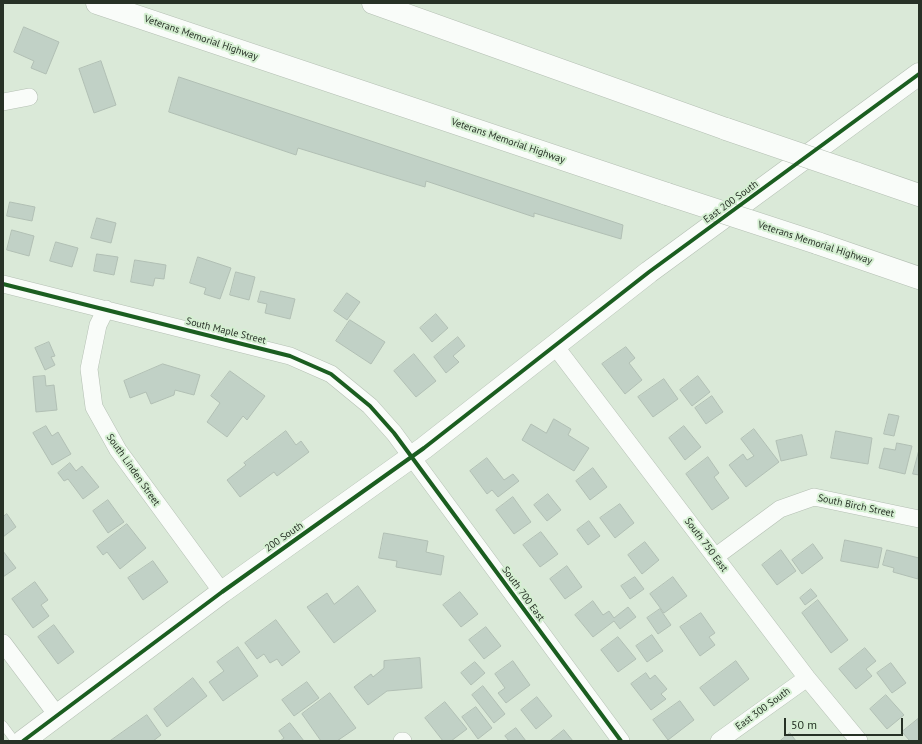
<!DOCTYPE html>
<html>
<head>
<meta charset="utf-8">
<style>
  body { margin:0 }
  #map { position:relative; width:922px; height:744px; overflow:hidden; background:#dae9d8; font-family:"PT Sans",sans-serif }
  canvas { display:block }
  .frame { position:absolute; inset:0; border:4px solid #273126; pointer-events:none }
  .scale { position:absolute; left:784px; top:718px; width:119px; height:18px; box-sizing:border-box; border:2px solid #273126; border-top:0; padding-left:5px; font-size:12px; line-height:14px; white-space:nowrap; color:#273126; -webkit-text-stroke:3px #d5efd2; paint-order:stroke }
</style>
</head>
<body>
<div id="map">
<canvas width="922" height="744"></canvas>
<div class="frame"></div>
<div class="scale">50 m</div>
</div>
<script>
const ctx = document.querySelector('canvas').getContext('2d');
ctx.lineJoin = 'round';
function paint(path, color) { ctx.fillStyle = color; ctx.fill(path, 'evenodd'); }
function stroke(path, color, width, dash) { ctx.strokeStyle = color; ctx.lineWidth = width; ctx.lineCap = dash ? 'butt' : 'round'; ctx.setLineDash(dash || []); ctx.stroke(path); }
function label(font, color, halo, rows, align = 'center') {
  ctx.font = font + ' "PT Sans",sans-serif'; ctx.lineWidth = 4; ctx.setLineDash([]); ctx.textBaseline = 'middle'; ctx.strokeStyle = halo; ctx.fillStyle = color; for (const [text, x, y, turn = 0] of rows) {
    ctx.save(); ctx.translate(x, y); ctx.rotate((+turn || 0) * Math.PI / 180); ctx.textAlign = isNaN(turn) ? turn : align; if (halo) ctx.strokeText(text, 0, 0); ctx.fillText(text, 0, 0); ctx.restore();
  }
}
const building = new Path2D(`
  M24 27 59 42 46 74 31 68 34 61 14 52Z
  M101 61 116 105 94 113 79 69Z
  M179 77 623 225 621 239 534 213V217L426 181 425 187 298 148 296 155 169 112Z
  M10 202 35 207 32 221 7 216Z
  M97 218 116 223 111 243 91 238Z
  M12 230 34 236 29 256 7 250Z
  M56 242 78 248 72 267 50 261Z
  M97 254 118 257 114 275 94 271Z
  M198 257 231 268 220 299 204 294 206 288 190 283Z
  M135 260 166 265 164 279 155 278 153 286 131 282Z
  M236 272 255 277 249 300 230 295Z
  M261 291 295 299 290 319 265 313 267 304 258 302Z
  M347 293 360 302 347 320 334 311Z
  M436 314 448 328 432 342 420 328Z
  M350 320 385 342 371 364 336 341Z
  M458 337 465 346 453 356 459 362 446 373 434 357Z
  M49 342 55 356 51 357 55 365 45 370 35 348Z
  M626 347 635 358 629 363 642 380 625 394 602 364Z
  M414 354 436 381 416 397 394 371Z
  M163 364 200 375 194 395 175 390 174 395 151 404 146 392 130 398 124 381Z
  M230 371 265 396 247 420 243 416 227 437 207 422 220 403 211 396Z
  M45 376 46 386 54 385 57 410 36 412 33 377Z
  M698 376 710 392 692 406 680 390Z
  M664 379 678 399 653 417 638 397Z
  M712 396 723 412 706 424 695 408Z
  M889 414 899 416 894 436 884 434Z
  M554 419 571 429 568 435 589 448 574 471 522 440 531 424 546 433Z
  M46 426 52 436 58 432 71 454 52 465 33 433Z
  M684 426 701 447 685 460 669 438Z
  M754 429 779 462 746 487 729 465 743 454 747 460 754 456 741 439Z
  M286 431 296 445 301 441 309 452 277 476 274 472 240 497 227 480 246 465 244 463Z
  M836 431 872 438 868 464 831 458Z
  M802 435 807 455 781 461 776 441Z
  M897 443 912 446 905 474 879 468 884 448 895 450Z
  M919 450V475L913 474Z
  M708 457 719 473 714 477 729 498 712 510 686 474Z
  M487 458 504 480 513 474 519 481 498 497 492 490 487 494 470 471Z
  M70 463 76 471 82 466 99 487 83 499 68 479 64 481 58 473Z
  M593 468 607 487 590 500 576 481Z
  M548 494 561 510 547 521 534 505Z
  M513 497 531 522 514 534 496 510Z
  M108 500 124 522 108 533 93 511Z
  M620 504 634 523 615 538 600 518Z
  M7 514 16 527 3 537V517Z
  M589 521 600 536 588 545 577 530Z
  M127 524 146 548 120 569 107 552 103 555 97 547Z
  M541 532 558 554 540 567 523 545Z
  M384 533 428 541 426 552 444 556 441 575 396 567 397 561 379 558Z
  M845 540 882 548 878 568 841 561Z
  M645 542 659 560 642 574 628 555Z
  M813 544 823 558 802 574 792 560Z
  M781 550 796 571 777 585 762 565Z
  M887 550 919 558 918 579 893 572 894 568 883 565Z
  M3 551 16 568 3 577Z
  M153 561 168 582 143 600 128 578Z
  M567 566 582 587 565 599 550 579Z
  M635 577 644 589 630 599 621 586Z
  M673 577 687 596 664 613 650 594Z
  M35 582 48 600 41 605 49 616 33 628 12 599Z
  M358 586 376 611 334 643 307 607 327 593 334 604Z
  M811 589 817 596 805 605 800 598Z
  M460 592 478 614 461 627 443 605Z
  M818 600 848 640 831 653 802 613Z
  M593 601 603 615 609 611 614 618 628 607 636 617 620 629 614 621 593 637 575 615Z
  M660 609 671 625 658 634 647 618Z
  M701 613 715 633 709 637 715 645 700 656 680 627Z
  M276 620 300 652 282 666 277 659 270 663 264 654 257 659 245 643Z
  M54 625 74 652 58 664 38 637Z
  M486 627 501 646 484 659 469 640Z
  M652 635 663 651 647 662 636 646Z
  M618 637 636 659 618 672 601 650Z
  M238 647 258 676 223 701 209 682 224 671 217 662Z
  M865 648 876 661 866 669 872 676 856 689 839 669Z
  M420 658 422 688 387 691 368 705 354 687 371 674 373 677 384 668V661Z
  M513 661 530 685 506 703 498 693 505 688 495 674Z
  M736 661 749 679 714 706 700 688Z
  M475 662 485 673 471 685 461 673Z
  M891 663 906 683 892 693 877 673Z
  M646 673 650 679 655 675 667 689 661 694 666 699 651 710 631 684Z
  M193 678 207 696 167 727 154 709Z
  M307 682 319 698 294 716 282 700Z
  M483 686 505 714 494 723 472 695Z
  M330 693 356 728 337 741H321L302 714Z
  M886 695 904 715 887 729 870 709Z
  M537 697 552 716 536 729 521 710Z
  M680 701 694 720 668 740 653 720Z
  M445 702 467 729 451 741H443L425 718Z
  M476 707 492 728 478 739 462 717Z
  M147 715 161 735 153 741H110Z
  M918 719 919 741H910L902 732Z
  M290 723 304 741H280L284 738 279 731Z
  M516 728 526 741H509L505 736Z
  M564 730 573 741H550Z
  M790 733 796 741H780Z`);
paint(building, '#c1d1c6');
stroke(building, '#b1bfb4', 1);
const lane = new Path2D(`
  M3 725 15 741`);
const street = new Path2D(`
  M3 102 29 97
  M3 284 290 356 331 374 370 406 394 433 621 741
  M106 309 98 325 89 369 94 407 118 450 222 592
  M555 346 807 678 859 741
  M715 557 780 509 814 497 919 519
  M3 643 57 715
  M402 741H403
  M719 741 807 678`);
const secondary = new Path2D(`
  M23 741 222 592 424 448 649 272 919 74`);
const highway = new Path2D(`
  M97 3 667 194
  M373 3 726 129
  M855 173 919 195
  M817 243 919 278`);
stroke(lane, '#b4bfb3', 9);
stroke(street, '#b4bfb3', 18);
stroke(secondary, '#b4bfb3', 23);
stroke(highway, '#b4bfb3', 23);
stroke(lane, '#f9fcf9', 8);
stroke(street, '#f9fcf9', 17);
stroke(secondary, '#f9fcf9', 22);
stroke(highway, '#f9fcf9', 22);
const highwayBridge = new Path2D(`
  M726 129 855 173
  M667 194 817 243`);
stroke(highwayBridge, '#b4bfb3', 23, []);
stroke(highwayBridge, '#f9fcf9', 22);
stroke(new Path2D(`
  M3 284 290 356 331 374 370 406 394 433 621 741
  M23 741 222 592 424 448 649 272 919 74`), '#1b5e20', 4);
label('10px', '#273126', '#d5efd2', [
  ["Veterans Memorial Highway",201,38,19],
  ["Veterans Memorial Highway",508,141,19],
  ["East 200 South",731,202,-36],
  ["Veterans Memorial Highway",815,243,18],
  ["South Maple Street",226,331,14],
  ["South Linden Street",133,470,55],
  ["South Birch Street",856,506,12],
  ["200 South",284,537,-35],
  ["South 750 East",706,545,53],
  ["South 700 East",523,594,54],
  ["East 300 South",763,709,-36]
]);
</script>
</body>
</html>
